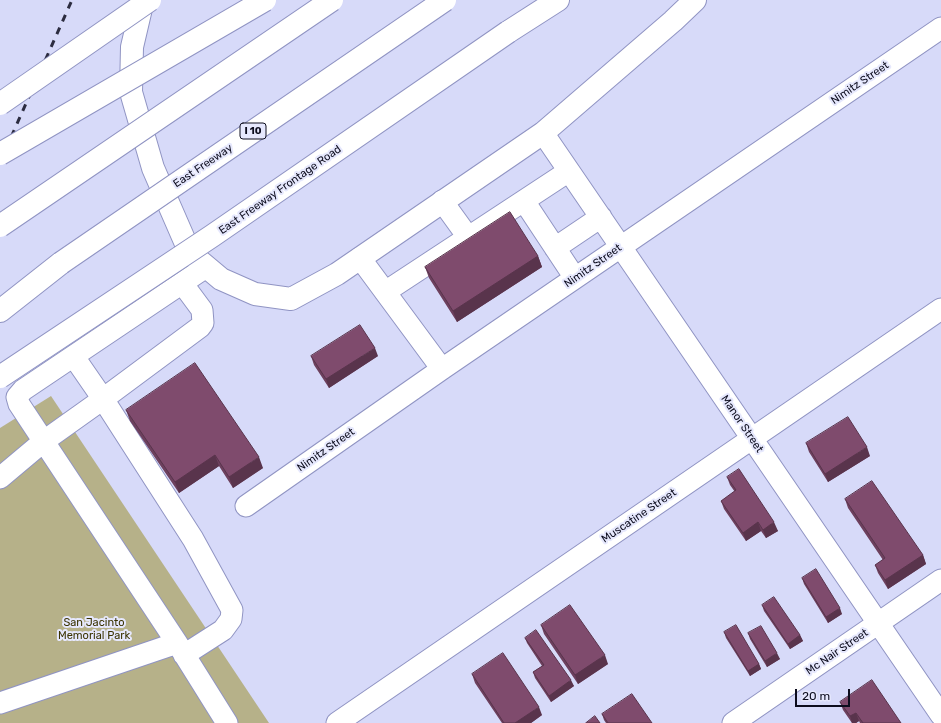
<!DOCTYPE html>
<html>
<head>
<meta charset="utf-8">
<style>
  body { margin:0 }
  #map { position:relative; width:941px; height:723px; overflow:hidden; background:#d7daf9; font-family:Rubik,sans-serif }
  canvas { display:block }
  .scale { position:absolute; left:795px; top:689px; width:55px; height:18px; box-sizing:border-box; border:2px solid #0c0c1d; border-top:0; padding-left:5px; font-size:12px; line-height:14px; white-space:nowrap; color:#0c0c1d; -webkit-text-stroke:3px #e6e8fd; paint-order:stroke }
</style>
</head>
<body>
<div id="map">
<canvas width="941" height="723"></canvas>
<div class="scale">20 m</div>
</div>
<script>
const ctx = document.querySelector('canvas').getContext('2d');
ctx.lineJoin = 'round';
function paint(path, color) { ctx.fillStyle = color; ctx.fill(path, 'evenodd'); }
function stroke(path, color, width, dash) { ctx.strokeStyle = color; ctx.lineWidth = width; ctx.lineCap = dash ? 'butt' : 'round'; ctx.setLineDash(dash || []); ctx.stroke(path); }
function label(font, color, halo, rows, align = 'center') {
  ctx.font = font + ' Rubik,sans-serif'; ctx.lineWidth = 4; ctx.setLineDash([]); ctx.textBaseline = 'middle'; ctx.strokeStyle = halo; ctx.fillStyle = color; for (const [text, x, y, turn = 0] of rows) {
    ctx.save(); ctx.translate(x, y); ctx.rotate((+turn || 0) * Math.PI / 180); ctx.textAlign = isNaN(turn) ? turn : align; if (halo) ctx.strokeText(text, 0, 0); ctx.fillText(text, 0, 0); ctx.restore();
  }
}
paint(new Path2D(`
  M51 396 269 723H0V428Z`), '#b6b189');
const minor = new Path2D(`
  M543 133 941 715
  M442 201 468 237
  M524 201 575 278
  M555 248 601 217
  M360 258 442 369
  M206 267 23 390 17 397 19 404 177 643 227 723
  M182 283 202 310 203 323 200 327 103 399 193 539 232 610 231 619 223 630 184 655
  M385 292 569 171
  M0 478 44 441 103 399 74 357
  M246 506 442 369 941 28
  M0 703 177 643
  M337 723 941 309
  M733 723 941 580`);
const major = new Path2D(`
  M143 0 132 47 131 92 153 168 190 253 221 279 255 294 291 299 337 274 543 133 673 21 695 0
  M508 32 558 0`);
const highway = new Path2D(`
  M0 311 61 263`);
stroke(minor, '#9094c3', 23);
stroke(major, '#9094c3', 24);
stroke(highway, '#9094c3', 24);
stroke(minor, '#fff', 21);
stroke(major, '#fff', 22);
stroke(highway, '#fff', 22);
stroke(new Path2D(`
  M0 162 72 0`), '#2c2c40', 3, [7, 7]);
const majorBridge = new Path2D(`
  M0 104 150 0
  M0 377 212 236 508 32`);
const highwayBridge = new Path2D(`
  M0 154 265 0
  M0 226 332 0
  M61 263 445 0`);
stroke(majorBridge, '#9094c3', 24, []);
stroke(highwayBridge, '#9094c3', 24, []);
stroke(majorBridge, '#fff', 22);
stroke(highwayBridge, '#fff', 22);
paint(new Path2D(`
  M538 256 542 267 457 322 429 278 425 267Z
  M311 356H378L329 388 314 365Z
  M126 410 263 468 233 488 219 466 179 493 130 421Z
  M806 443 870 456 828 482 809 452Z
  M727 477 778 531 766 538 761 531 746 541 724 509 721 501 735 492 730 485Z
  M845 499 923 555 926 564 888 589 878 573 875 565 883 560 848 508Z
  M802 578 842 614 828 623 804 584Z
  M762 605 800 635 803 641 790 649 764 611Z
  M541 625 608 664 578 684 544 634Z
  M724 632 759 664 761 669 750 676 726 638Z
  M748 633 780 659 767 667 750 639Z
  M525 638 574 686 551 702 535 678 533 672 542 666 527 643Z
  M472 674 542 715 531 723H502L475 683Z
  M840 702 901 723H860L859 721 856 723H852L843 710Z
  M602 714 652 723H606L604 720Z`), '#6d405e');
paint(new Path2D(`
  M538 256 542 267 457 322 453 311Z
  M375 348 378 356 329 388 326 379Z
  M867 447 870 456 828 482 825 474Z
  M215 455 219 466 179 493 175 482Z
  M259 457 263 468 233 488 229 477Z
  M758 522 761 531 746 541 743 533Z
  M774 522 778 531 766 538 763 530Z
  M923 555 926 564 888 589 885 580Z
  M840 608 842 614 828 623 826 617Z
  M800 635 803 641 790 649 788 644Z
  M777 653 780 659 767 667 765 661Z
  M605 655 608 664 578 684 575 675Z
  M759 664 761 669 750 676 748 671Z
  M571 680 574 686 551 702 549 696Z
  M539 707 542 715 531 723H515Z
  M856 713 859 721 856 723H852L850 716Z`), '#59344c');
const building = new Path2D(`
  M510 212 538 256 453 311 425 267Z
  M360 325 375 348 326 379 311 356Z
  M195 363 259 457 229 477 215 455 175 482 126 410Z
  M848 417 867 447 825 474 806 443Z
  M739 469 774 522 763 530 758 522 743 533 721 501 736 490 727 477Z
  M872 481 923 555 885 580 875 565 885 558 845 499Z
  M816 569 840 608 826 617 802 578Z
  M774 597 800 635 788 644 762 605Z
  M570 605 605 655 575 675 541 625Z
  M736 625 759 664 748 671 724 632Z
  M761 626 777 653 765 661 748 633Z
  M536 630 571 680 549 696 533 672 544 665 525 638Z
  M503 653 539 707 515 723H504L472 674Z
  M872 680 901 723H863L856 713 850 716 840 702Z
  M632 694 652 723H608L602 714Z
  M595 716 600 723H586Z`);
paint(building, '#7f4b6d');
stroke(building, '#59344c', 1);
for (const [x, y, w] of [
  [253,131,26]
]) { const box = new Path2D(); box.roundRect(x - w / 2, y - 8, w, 16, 3); ctx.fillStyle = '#e6e8fd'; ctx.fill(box); stroke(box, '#0c0c1d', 1); }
label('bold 10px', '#0c0c1d', null, [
  ["I 10",253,131]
]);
label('11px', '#0c0c1d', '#e6e8fd', [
  ["Nimitz Street",860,83,-34],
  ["East Freeway",203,166,-34],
  ["East Freeway Frontage Road",280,190,-35],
  ["Nimitz Street",593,266,-35],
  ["Manor Street",742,424,56],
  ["Nimitz Street",326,450,-35],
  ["Muscatine Street",639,516,-34],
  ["Mc Nair Street",837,652,-34]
]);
label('11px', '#3a3300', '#e6e8fd', [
  ["San Jacinto",94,623],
  ["Memorial Park",94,636]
]);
</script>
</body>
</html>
